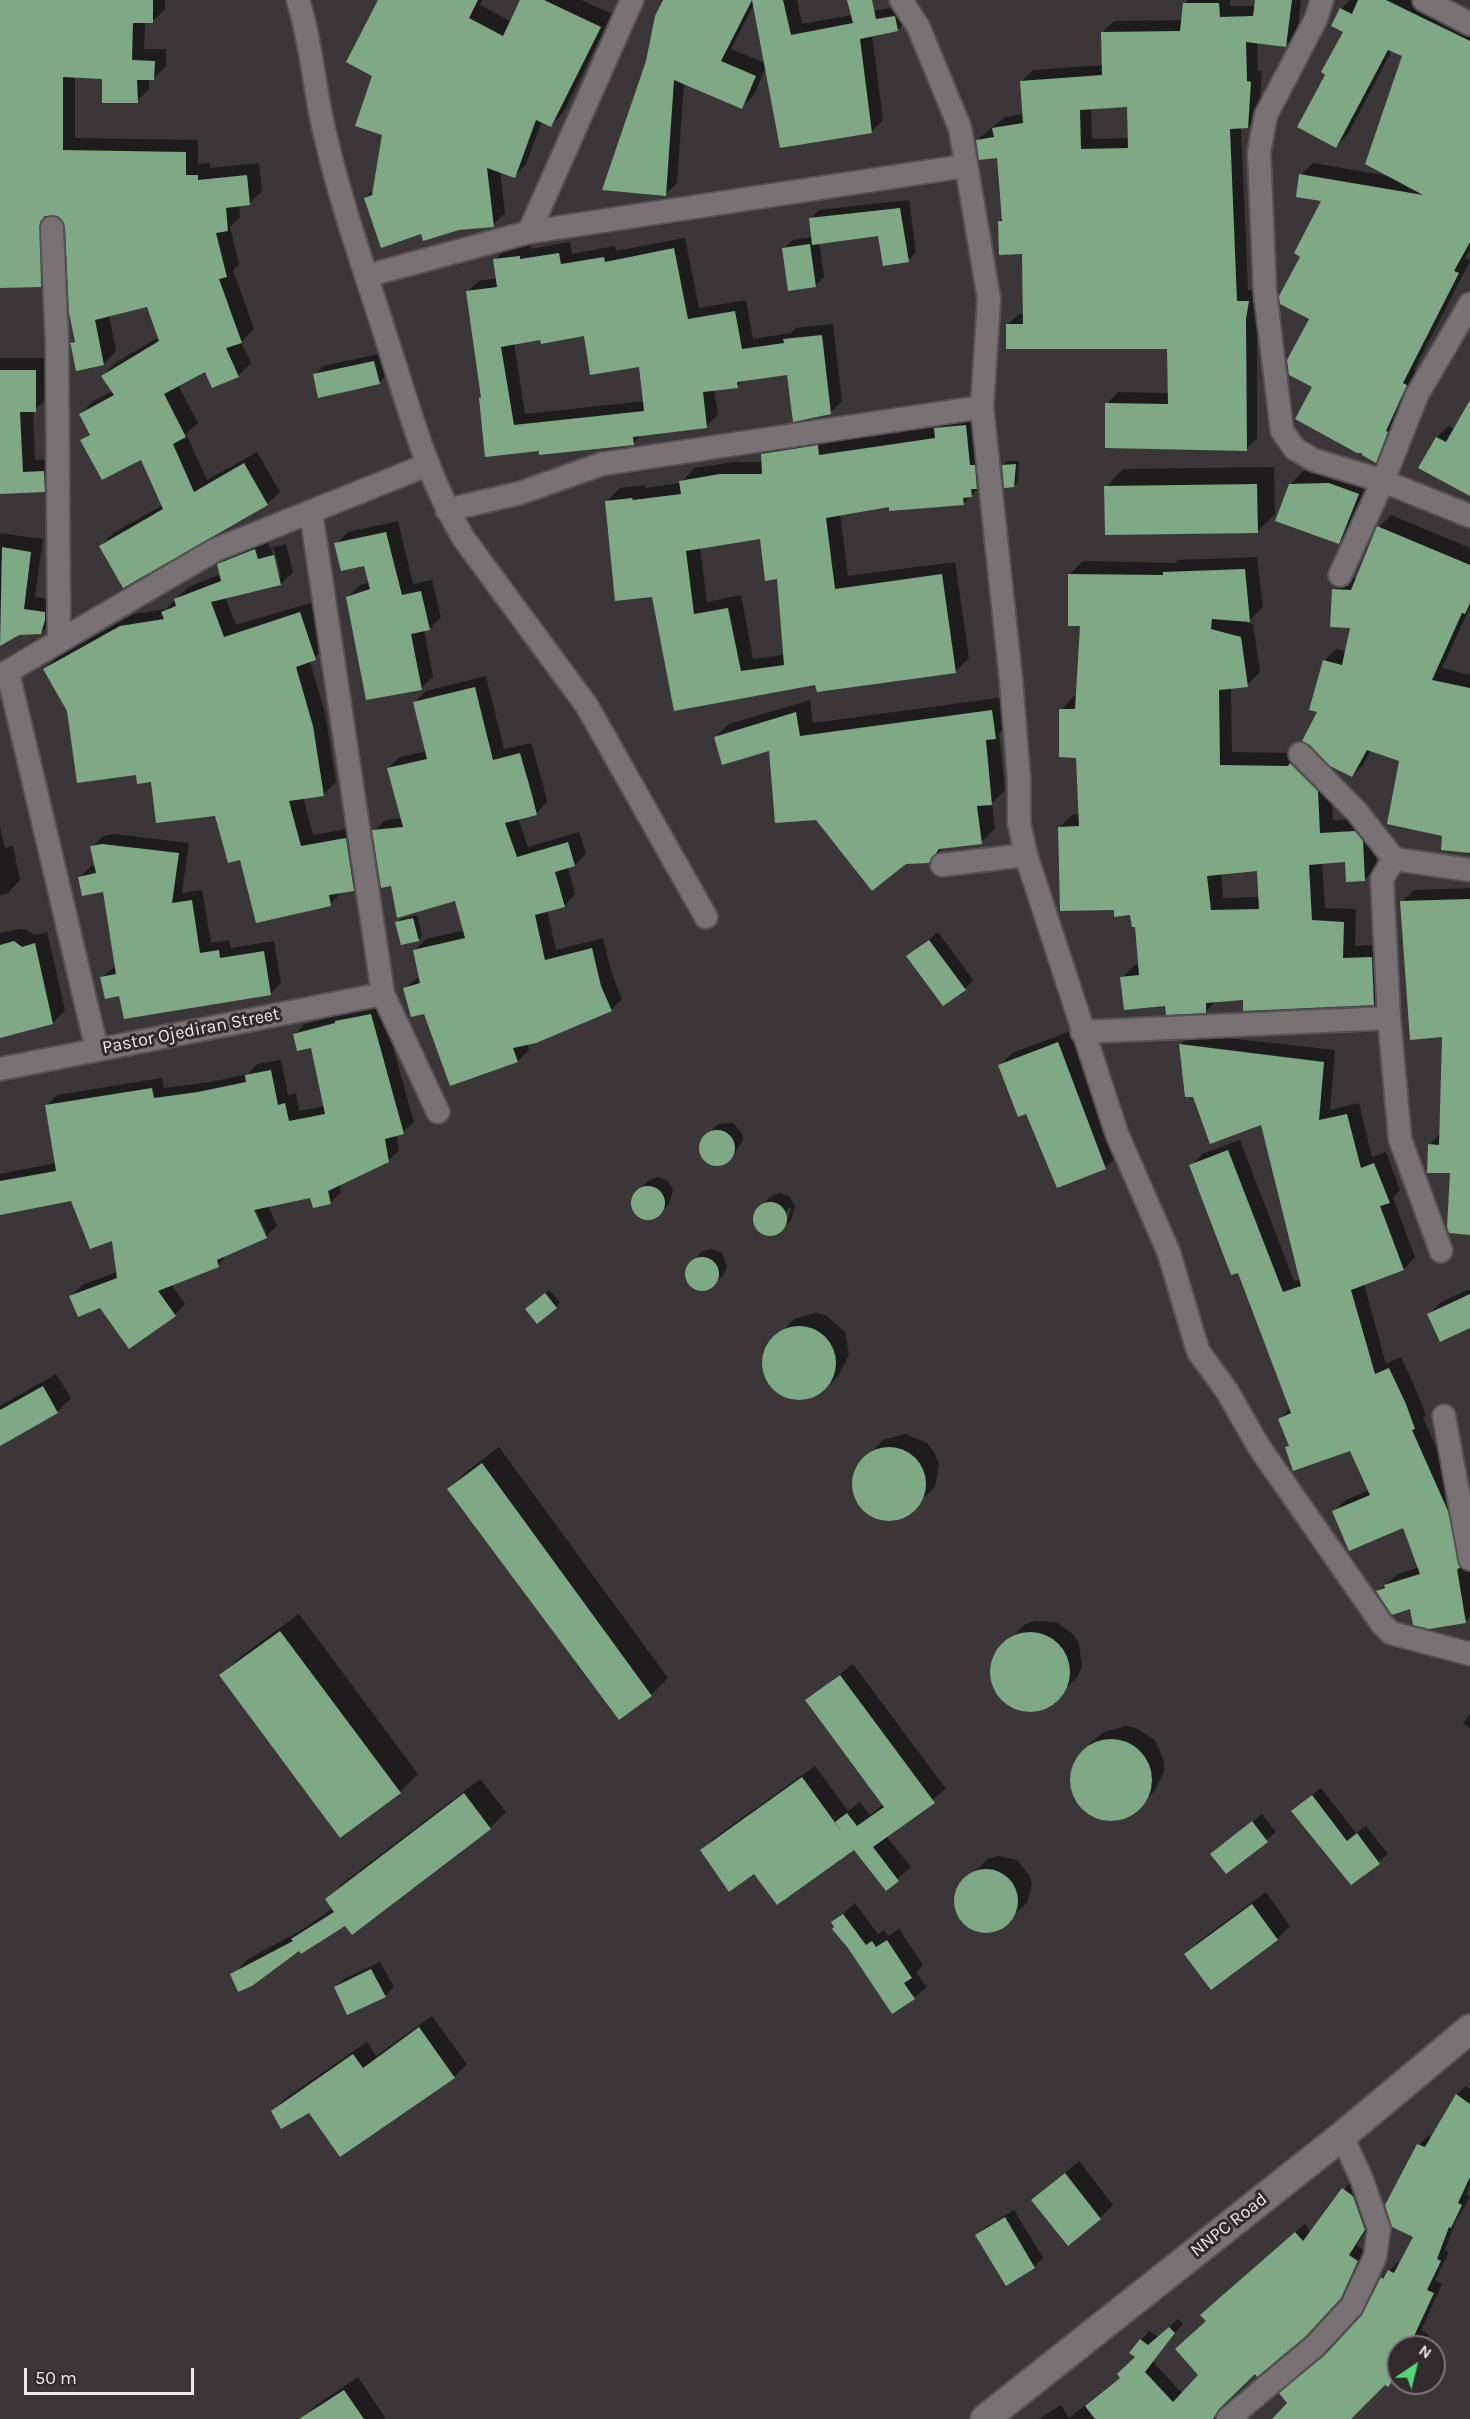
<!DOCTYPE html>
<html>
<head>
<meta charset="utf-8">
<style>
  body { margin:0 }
  #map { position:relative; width:1470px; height:2419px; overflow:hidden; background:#3b3637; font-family:Karla,sans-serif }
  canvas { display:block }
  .north { position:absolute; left:1386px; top:2335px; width:60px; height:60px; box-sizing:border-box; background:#312b2d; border:2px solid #7c7779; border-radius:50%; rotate:35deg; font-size:16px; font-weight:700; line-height:24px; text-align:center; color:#ede9ea }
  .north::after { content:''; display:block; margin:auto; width:21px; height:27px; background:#52d673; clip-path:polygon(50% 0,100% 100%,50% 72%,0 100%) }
  .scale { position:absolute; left:24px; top:2368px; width:170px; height:27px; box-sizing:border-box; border:3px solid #ede9ea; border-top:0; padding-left:8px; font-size:18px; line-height:21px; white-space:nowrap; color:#ede9ea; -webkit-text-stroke:4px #312b2d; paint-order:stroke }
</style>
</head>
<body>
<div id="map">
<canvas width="1470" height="2419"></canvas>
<div class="north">N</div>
<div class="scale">50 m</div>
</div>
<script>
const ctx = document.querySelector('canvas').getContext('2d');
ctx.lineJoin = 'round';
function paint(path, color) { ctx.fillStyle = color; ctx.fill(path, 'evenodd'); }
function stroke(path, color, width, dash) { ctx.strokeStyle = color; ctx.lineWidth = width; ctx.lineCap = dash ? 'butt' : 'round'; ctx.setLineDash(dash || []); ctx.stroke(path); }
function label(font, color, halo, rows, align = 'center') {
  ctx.font = font + ' Karla,sans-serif'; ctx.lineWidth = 6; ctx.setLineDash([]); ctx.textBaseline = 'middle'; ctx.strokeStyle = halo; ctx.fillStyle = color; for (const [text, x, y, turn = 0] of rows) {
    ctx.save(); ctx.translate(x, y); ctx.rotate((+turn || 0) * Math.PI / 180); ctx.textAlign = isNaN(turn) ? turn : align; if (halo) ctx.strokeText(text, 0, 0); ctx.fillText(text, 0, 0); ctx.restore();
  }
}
paint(new Path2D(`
  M0 0H165V9L152 22 145 21 144 49H166V66L154 78H149V89L137 101 104 77 75 76V138L198 140V164L210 163V168L259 163 262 191 249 204 239 205 240 217 230 227 239 264 233 270 254 329 241 342 251 363 238 376 206 370 178 385 198 423 186 434 207 480 257 452 280 492 267 504 101 546 113 533 163 505 142 458 82 441 90 433 80 414 93 401 113 391 103 376 115 363 159 337 148 306 109 315 116 351 104 364 72 343 76 339 67 227 64 219 52 213 53 273 40 285 0 286Z
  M378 0H482L480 5 510 21 522 0H581L612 14 563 113 551 125 542 121 526 164 514 176 500 171 505 213 493 225 422 232 365 198 374 189 384 134 374 75Z
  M660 0H797L802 24 906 5 909 18 897 30 872 35 883 120 871 132 766 66 754 95 742 107 684 83 677 183 665 195 647 61 664 2ZM754 4 765 63 731 49Z
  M1188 0H1230V6H1256L1260 0H1301L1297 34 1285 46 1257 42 1258 71H1262L1259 116 1248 127H1241L1248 290 1259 291 1257 307V438L1246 449 1107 404 1118 392 1169 393V347L1007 325 1019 314H1024L1023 253 999 221 1004 217 999 157 977 140 1005 117 1024 114 1021 82 1033 70 1103 65 1102 33 1114 21 1183 20 1185 4ZM1129 105 1130 138 1092 139 1091 107Z
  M1350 0H1422L1470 23V250L1465 258 1470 261 1414 370 1418 373 1388 449 1375 461 1314 387 1311 318 1324 200 1301 175 1313 163 1389 176 1404 56 1392 50 1348 134 1336 146 1327 74 1345 31 1341 9Z
  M909 200 916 252 908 261 879 234 819 242 824 277 815 286 784 248 793 240 813 237 810 219 819 210Z
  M685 238 699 308 746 300 753 339 791 333 796 328 833 324 842 401 830 413 788 373 744 380 737 386 714 389 718 415 706 426 642 434 633 444 540 449 483 397 467 292 479 281 497 278 495 260 506 248 531 245V249L570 242 572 254 615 246 616 251ZM585 334 640 365 645 401 525 414 514 343Z
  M383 353 387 374 379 383 315 375 323 366Z
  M0 358H48V398L33 411 35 460 56 459V478L44 491 0 492Z
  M1470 401V495L1437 437 1448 426 1455 429Z
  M979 413 984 483 963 504 890 505 840 514 848 576 955 562 969 658 956 671 816 683 675 709 653 595 607 501 620 488 645 485V488L681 483 694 468 734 462H763L762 454 775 441 831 433V442L938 427 949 415ZM761 538 778 578 784 655 753 659 741 595 707 602 700 547Z
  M1007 461H1019L1018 482 1014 486 1003 465Z
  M1274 467 1275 514 1257 532 1106 487 1123 469Z
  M1303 471H1342L1371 481 1352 529 1339 542 1290 485Z
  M1391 515 1470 548V607L1442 668 1470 675V855L1444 834 1401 760 1371 749 1364 764 1352 776 1319 711 1324 661 1336 649 1347 652 1352 627 1334 590 1346 578H1357L1379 527Z
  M398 521 413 584 432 580 441 617 429 629 424 630 433 677 421 688 348 597 360 585 370 582 365 564 336 544 348 532Z
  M0 533 43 539 35 597 57 600 53 620 41 633 19 634 0 644Z
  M267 538 270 548 286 544 293 572 281 584 225 597 236 625 313 602 327 647 310 661 325 713 336 782 323 795 303 797 313 835 358 827 366 878 353 890 343 891 330 904 241 859 217 814 137 773 69 710 45 669 57 657 134 614 166 609 188 587 221 574 219 565 231 552ZM274 548 281 577H278L271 549Z
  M1257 557 1263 607 1247 623 1253 624 1260 672 1247 685 1231 687 1232 752 1301 753 1330 778 1333 820 1368 819 1375 828 1377 867 1364 880 1347 860 1322 862 1325 908 1356 909 1355 946 1385 944 1387 991 1374 1004 1244 998 1217 1000 1206 1011 1122 978 1135 965 1140 964 1137 925 1132 914 1115 909 1059 828 1072 815 1080 814 1077 756 1061 710 1074 696H1077L1082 625 1070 574 1083 561 1175 563 1178 560ZM1258 869 1260 897 1223 898 1221 873Z
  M486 676 504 749 531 743 543 784 547 802 536 814 518 818 528 847 579 832 586 854 575 865 568 867 575 894 564 906 547 910 556 950 603 938 612 974 622 999 611 1010 527 1043 529 1050 518 1061 425 1012 405 988 420 976 415 950 426 939 465 930 456 899 392 885 374 831 385 820 402 818 388 768 400 757 427 751 414 703 426 691Z
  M1005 697 1009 724 999 733 1005 790 992 803 995 829 981 842 943 848 928 862 771 749 715 737 729 724 810 700 813 723Z
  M0 827 5 848 13 846 20 880 8 893 0 895Z
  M114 834 189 843 182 893 202 890 211 943 229 940 231 948 274 941 281 983 270 994H120L102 977 116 966 104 890 80 877 91 866 96 865 92 847 103 836Z
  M1470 888V1233L1452 1172 1429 1145 1441 1133 1443 1035 1402 902 1414 890Z
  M417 915 422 936 418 939 397 923 401 919Z
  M19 929 27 930 35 935 47 932 65 1010 53 1023 0 1036V933Z
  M938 932 973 980 965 989 908 957Z
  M381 1004 414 1122 403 1132 396 1134 399 1150 388 1161 339 1184 341 1192 330 1203 312 1196 268 1206 277 1226 266 1236 228 1253 218 1266 171 1284 185 1304 175 1315 101 1307 71 1296 82 1285 117 1272 113 1239 72 1199 0 1211V1174L56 1163 46 1106 57 1095 162 1078 164 1088 210 1082 248 1074 257 1064 281 1060 288 1095 296 1093 299 1111 325 1106 313 1046 295 1034 305 1024 343 1014 347 1010ZM252 1203 267 1234H264L250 1204Z
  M1071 1031 1118 1155 1105 1168 1027 1112 1000 1066 1012 1053Z
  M1192 1034 1335 1050 1330 1110 1359 1103 1372 1157 1386 1152 1400 1190 1393 1198 1415 1257 1404 1269 1364 1284 1386 1364 1401 1357 1417 1392 1426 1416 1423 1418 1459 1499 1470 1570V1617L1465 1622 1411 1607 1378 1591 1398 1574 1419 1567 1404 1526 1334 1511 1346 1500 1369 1490 1351 1449 1286 1448 1290 1444 1280 1419 1290 1408 1239 1271 1191 1166 1202 1154 1240 1140 1294 1281 1301 1279 1262 1123 1180 1045Z
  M733 1123 742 1133 743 1140 735 1153 725 1162 719 1164 705 1159 701 1145 709 1133 718 1124Z
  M658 1177 668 1181 673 1190 669 1204 660 1213 646 1218 637 1213 633 1204 639 1190 648 1181Z
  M780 1193 790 1197 795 1206 791 1220 786 1225 791 1209 788 1208 782 1229 773 1234 759 1230 755 1215 770 1197Z
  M712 1249 722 1253 727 1267 723 1276 705 1290 691 1285 686 1271 701 1252Z
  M1470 1289V1327L1429 1314 1441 1302Z
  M549 1290 560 1303 537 1322 531 1306Z
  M816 1313 827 1316 845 1332 849 1355 838 1376 824 1390 802 1399 779 1393 770 1385 763 1362 765 1351 794 1319Z
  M56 1374 71 1398 57 1412 0 1445V1406Z
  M906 1434 927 1443 934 1452 939 1464 935 1487 903 1517 880 1519 860 1505 855 1495V1471L883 1440Z
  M499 1447 668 1678 651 1695 449 1489 466 1472Z
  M299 1614 418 1774 400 1792 221 1676 239 1658Z
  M1034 1621 1056 1622 1074 1635 1079 1644 1082 1666 1078 1676 1049 1706 1039 1710 1018 1709 1000 1696 994 1687 992 1665 995 1655 1010 1639 1024 1625Z
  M853 1664 946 1789 886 1836 911 1867 886 1889 855 1848 755 1872 702 1851 714 1838 815 1766 848 1811 860 1802 870 1815 884 1804 807 1700Z
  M1470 1714V1728L1463 1723Z
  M1126 1726 1136 1728 1155 1740 1164 1761V1772L1154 1792 1132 1813 1121 1818H1099L1080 1805 1074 1795 1071 1773 1081 1753 1095 1739 1104 1732Z
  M480 1779 506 1812 490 1828 352 1933 346 1924 299 1949 232 1975 248 1959 302 1930 333 1908 327 1900 342 1884Z
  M1321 1788 1356 1833 1366 1826 1388 1854 1352 1883 1293 1811Z
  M1262 1814 1276 1832 1226 1872 1212 1854Z
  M998 1856 1017 1860 1029 1875 1032 1884 1027 1903 998 1930 979 1931 963 1921 955 1903 960 1884 989 1858Z
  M1266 1892 1290 1926 1277 1939 1211 1988 1186 1954 1199 1941Z
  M855 1903 878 1934 884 1930 888 1936 899 1929 923 1965 916 1972 926 1987 914 1998 833 1923Z
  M380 1962 394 1987 385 1996 335 1987 344 1979Z
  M432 2016 467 2064 454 2077 340 2155 310 2112 273 2111 286 2098 367 2042 376 2056Z
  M1466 2086 1470 2089V2185L1466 2194 1470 2197 1456 2221 1445 2250 1449 2252 1435 2280 1442 2284 1421 2330 1429 2335 1421 2347H1398L1397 2377 1388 2385 1385 2384 1363 2407 1347 2419H1274L1363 2316 1382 2278 1398 2262 1401 2263 1415 2236 1419 2145 1428 2136 1432 2138 1457 2094Z
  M1079 2161 1113 2205 1100 2218 1033 2200Z
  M1352 2180 1373 2220 1357 2245 1366 2252 1349 2288 1331 2307 1318 2304 1225 2402 1214 2417 1217 2419H1039L1061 2405 1069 2418 1121 2377 1137 2357 1141 2340 1149 2331 1158 2337 1178 2319 1183 2323 1153 2362 1183 2394 1201 2375 1211 2306 1305 2224 1311 2232Z
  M1014 2210 1043 2258 1034 2267 1006 2283 977 2235 986 2227Z
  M358 2377 386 2419H302L315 2406Z`), '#0007');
paint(new Path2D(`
  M0 0H153V23H133L132 60 155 61 154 80H137L138 103H102V79L63 77V150L186 152V175H198V180L247 175 250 205 226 208 228 231 216 233 227 277 219 279 242 343 226 348 239 377 212 388 205 372 164 394 186 437 173 444 194 492 244 463 268 505 123 588 99 546 163 509 141 460 102 480 80 440 90 435 79 414 114 395 101 376 159 341 147 307 95 320 104 365 76 371 71 346 70 343 75 342 69 313 65 227 58 216H45L40 222 41 287 0 288Z
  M378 0H478L469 18 503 36 520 0H544L601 27 551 127 536 120 515 178 487 168 494 227 459 230 423 241 421 234 381 248 364 198 372 195 382 135 355 126 372 76 346 62Z
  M663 0H783L791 35 853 23 847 0H872L876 19 895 16 898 31 860 39 872 133 780 148 752 0 721 61 756 76 742 109 674 80 666 196 602 190 646 61 655 16Z
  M1255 0H1292L1286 47 1246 42 1247 81 1251 82 1248 128 1230 129 1237 301H1249L1246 319 1247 451 1105 448V403L1168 404 1167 349H1006V324H1023L1022 254 999 255 998 221H1002L997 158 979 160 976 140 994 137 992 128 1023 123 1020 81 1102 75 1101 32 1180 31 1183 3H1219L1220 17 1253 16ZM1127 107 1128 148 1081 149 1080 110Z
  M1358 0H1386L1470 41V242L1454 271 1459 273 1403 383 1407 385 1386 431 1388 432 1376 463 1362 455V453H1357L1295 419 1312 387 1289 375 1287 360 1309 319 1280 304 1279 296 1300 257 1294 253 1321 201 1296 197 1299 174 1423 195 1365 164 1402 56 1388 50 1336 148 1297 127 1325 75 1321 72 1343 32 1331 26 1340 8 1352 14Z
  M900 208 909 262 883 266 878 236 812 245 809 218Z
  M810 244 816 287 788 291 782 248Z
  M674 248 688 319 735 311 742 349 784 343 783 339 822 335 831 414 793 422 787 375 737 382 738 388 703 392 707 428 633 437 634 445 539 455V451L485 457 479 398H481L466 291 497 287 493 259 520 256V259L559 253 561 264 604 257 605 262ZM584 336 590 375 639 367 644 411 514 425 501 347 540 340 541 344Z
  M374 361 380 384 318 398 313 374Z
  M0 370H36V412H20L23 472 44 471 45 492 0 494Z
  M1470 400V496L1418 468 1436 437 1446 442Z
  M966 425 970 465H975L977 489H971L972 497 963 498 964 505 889 511V507L826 518 835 589 942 574 956 673 817 692 815 685 674 711 652 597 615 601 605 501 632 498 633 500 681 494 679 481 720 474H762L761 454 818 445 819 455 935 438 934 428ZM760 539 765 581 777 579 784 665 741 671 728 608 694 614 686 551Z
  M1016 464 1014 487 1004 488 1002 465Z
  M1329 483 1359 494 1339 544 1275 521 1289 484Z
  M1257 484 1258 533 1105 535 1104 486Z
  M1377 526 1470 565V603L1465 614 1462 613 1432 680 1470 688V853L1441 850 1442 836 1387 824 1399 761 1367 750 1352 777 1330 766 1310 745 1302 741 1317 712 1309 710 1323 660 1342 665 1350 628 1330 627 1332 589 1351 590Z
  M386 532 402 595 421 591 430 630 411 634 422 690 366 700 346 597 370 589 364 566 341 571 334 543Z
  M2 547 31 552 24 609 45 612V620L41 634 19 635 0 646Z
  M255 549 258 559 274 555 281 585 211 602 224 637 300 612 316 660 296 667 313 726 324 796 289 801 301 846 346 838 354 891 329 895 331 906 256 923 240 860 228 863 215 816 156 823 151 782 137 784 136 775 77 783 67 711 43 669 120 626 164 619 161 612 176 606 174 599 221 581 217 564Z
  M1245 569 1250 622 1212 619 1211 629 1241 637 1248 687 1219 690 1220 765 1288 766 1290 763 1318 791 1320 833 1355 831 1363 841 1365 881 1346 882 1345 862 1309 865 1312 920 1344 922 1343 958 1372 957 1374 1005 1243 1011V1000L1206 1003V1013L1166 1015 1165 1006 1124 1010 1120 977 1139 975 1135 927H1132L1130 915 1114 917V910L1060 911 1058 827 1079 826 1076 758 1059 757V709H1075L1080 626H1068V574L1163 575V572ZM1257 871 1259 909 1211 910 1207 876Z
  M475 687 493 760 520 753 532 795 537 815 505 823 517 857 568 842 575 866 555 872 565 907 535 915 545 960 592 948 601 986 612 1011 536 1043 513 1048 518 1062 450 1086 424 1014 411 1017 403 988 420 983 413 950 465 938 455 901 397 918 391 886 381 888 372 830 403 827 387 768 427 759 413 702Z
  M992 710 996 739 986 740 992 805 977 806 982 844 939 849 929 863 906 864 872 891 816 820 775 823 769 751 722 765 714 737 796 712 800 736Z
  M102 844 179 853 172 903 192 900 200 953 219 950 220 958 264 951 271 995 124 1019 119 996 105 999 100 977 116 974 103 892 82 896 78 877 96 873 90 846Z
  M1470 899V1235L1449 1233 1447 1227 1450 1173H1427L1428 1144 1439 1145 1442 1037 1410 1040 1400 901Z
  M413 918 419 941 401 945 395 922Z
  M929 940 966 990 943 1006 906 956Z
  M14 941 22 947 35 943 53 1024 0 1038V945Z
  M371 1014 404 1134 385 1139 389 1162 328 1191 331 1204 313 1208 310 1198 254 1210 267 1238 217 1260 219 1267 158 1291 176 1316 129 1349 100 1308 78 1317 69 1296 117 1278 112 1241 90 1249 71 1201 0 1215V1181L56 1171 45 1105 152 1088 154 1098 198 1092 246 1082 245 1075 271 1070 278 1105 285 1103 289 1121 325 1114 311 1048 297 1051 293 1034 335 1023V1021Z
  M1058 1042 1106 1169 1057 1188 1026 1114 1018 1117 998 1065Z
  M1179 1044 1324 1062 1319 1120 1347 1114 1361 1168 1374 1163 1390 1203 1380 1206 1404 1270 1351 1290 1375 1374 1389 1368 1406 1404 1415 1429 1412 1430 1448 1511 1460 1568 1457 1569 1466 1623 1429 1629 1413 1625 1410 1609 1392 1615 1376 1591 1385 1588 1384 1585 1420 1574 1403 1528 1349 1551 1332 1511 1370 1495 1350 1451 1293 1471 1285 1447 1289 1446 1278 1419 1291 1413 1238 1273 1231 1275 1189 1165 1228 1150 1283 1292 1301 1286 1261 1125 1210 1144 1193 1097H1185Z
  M699 1148a18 18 0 1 1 36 0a18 18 0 1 1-36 0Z
  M631 1203a17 17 0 1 1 34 0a17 17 0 1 1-34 0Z
  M753 1219a17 17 0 1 1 34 0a17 17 0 1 1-34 0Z
  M685 1274a17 17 0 1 1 34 0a17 17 0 1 1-34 0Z
  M545 1293 557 1308 537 1324 525 1309Z
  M1470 1294V1328L1440 1342 1427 1314Z
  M762 1363a37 37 0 1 1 74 0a37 37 0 1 1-74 0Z
  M43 1386 58 1413 0 1446V1410Z
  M852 1484a37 37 0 1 1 74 0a37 37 0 1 1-74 0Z
  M482 1463 652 1696 619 1720 447 1489Z
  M280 1631 401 1793 340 1838 219 1675Z
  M990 1672a40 40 0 1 1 80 0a40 40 0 1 1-80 0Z
  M840 1675 935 1803 873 1847 899 1881 886 1891 854 1850 777 1905 754 1874 729 1892 700 1850 802 1777 844 1835 835 1822 847 1813 857 1826 884 1807 805 1700Z
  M1070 1780a41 41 0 1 1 82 0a41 41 0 1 1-82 0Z
  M464 1793 491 1829 352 1935 345 1926 301 1954 299 1951 252 1986 238 1992 230 1974 293 1941 291 1939 334 1912 325 1899Z
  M1312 1795 1347 1841 1357 1833 1380 1864 1351 1885 1291 1811Z
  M1252 1821 1268 1842 1226 1874 1210 1854Z
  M954 1901a32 32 0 1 1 64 0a32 32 0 1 1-64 0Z
  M1252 1904 1278 1940 1211 1990 1184 1954Z
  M843 1914 866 1945 872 1941 876 1947 887 1940 912 1978 904 1983 915 1999 892 2014 848 1948 832 1929 834 1927 831 1922Z
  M371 1969 386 1997 347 2015 334 1987Z
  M419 2027 455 2078 340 2157 309 2113 281 2129 271 2111 353 2054 363 2068Z
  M1456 2094 1470 2104V2177L1458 2203 1462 2205 1451 2228 1449 2227 1437 2259 1441 2261 1427 2290 1434 2293 1409 2347H1398V2373L1388 2387 1385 2385 1351 2419H1272L1287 2403 1279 2393 1325 2355 1362 2315 1381 2277 1383 2279 1388 2270 1394 2273 1413 2237 1392 2227 1385 2205 1417 2144 1425 2147Z
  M1065 2173 1101 2219 1068 2246 1031 2200Z
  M1342 2188 1353 2196 1365 2230 1349 2255 1358 2261 1341 2298 1306 2336 1257 2377 1255 2374 1219 2409 1213 2419H1095L1085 2406 1120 2378 1117 2374 1135 2357 1129 2353 1140 2339 1148 2345 1169 2327 1175 2333 1145 2372 1173 2402 1198 2375 1175 2349 1206 2321 1200 2315 1295 2232 1303 2241Z
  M1005 2217 1035 2268 1006 2286 975 2235Z
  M344 2390 364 2419H299Z`), '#7fa885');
const minor = new Path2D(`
  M298 0C312 44 314 90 325 134 341 204 365 271 387 340 409 408 427 478 464 539L587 706 706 917
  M901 0 918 26 960 128 989 299 982 407 1011 680 1019 779V822L1026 855 1117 1134 1169 1253 1198 1351 1227 1391 1259 1447 1382 1624 1391 1633 1470 1654
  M1322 0 1316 19 1266 115 1259 152 1265 292 1282 431 1295 449 1314 460 1383 481 1470 516
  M1424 0 1470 24
  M52 228 57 343 59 640
  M529 232 632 0
  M366 276 529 232 965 166
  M447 510 520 493 602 464 982 407
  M311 512 383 994 438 1112
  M1340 575 1383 481 1417 395 1470 304
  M8 673 97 1050
  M0 676 215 550 427 465
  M1300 754 1357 812 1394 859
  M942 865 1026 855
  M1082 1032 1389 1018
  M0 1069 383 994
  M1441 1251 1400 1139 1389 1018 1382 879 1394 859 1470 870
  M1444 1416 1470 1559
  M1228 2419 1315 2346 1352 2306 1375 2257 1379 2229 1362 2180 1342 2136`);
const tertiary = new Path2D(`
  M985 2419 1342 2136 1470 2029`);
stroke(minor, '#575253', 26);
stroke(tertiary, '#575253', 32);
stroke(minor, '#797274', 22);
stroke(tertiary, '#797274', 28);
label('18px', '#ede9ea', '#312b2d', [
  ["Pastor Ojediran Street",191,1031,-11],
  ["NNPC Road",1229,2225,-38]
]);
</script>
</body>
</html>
